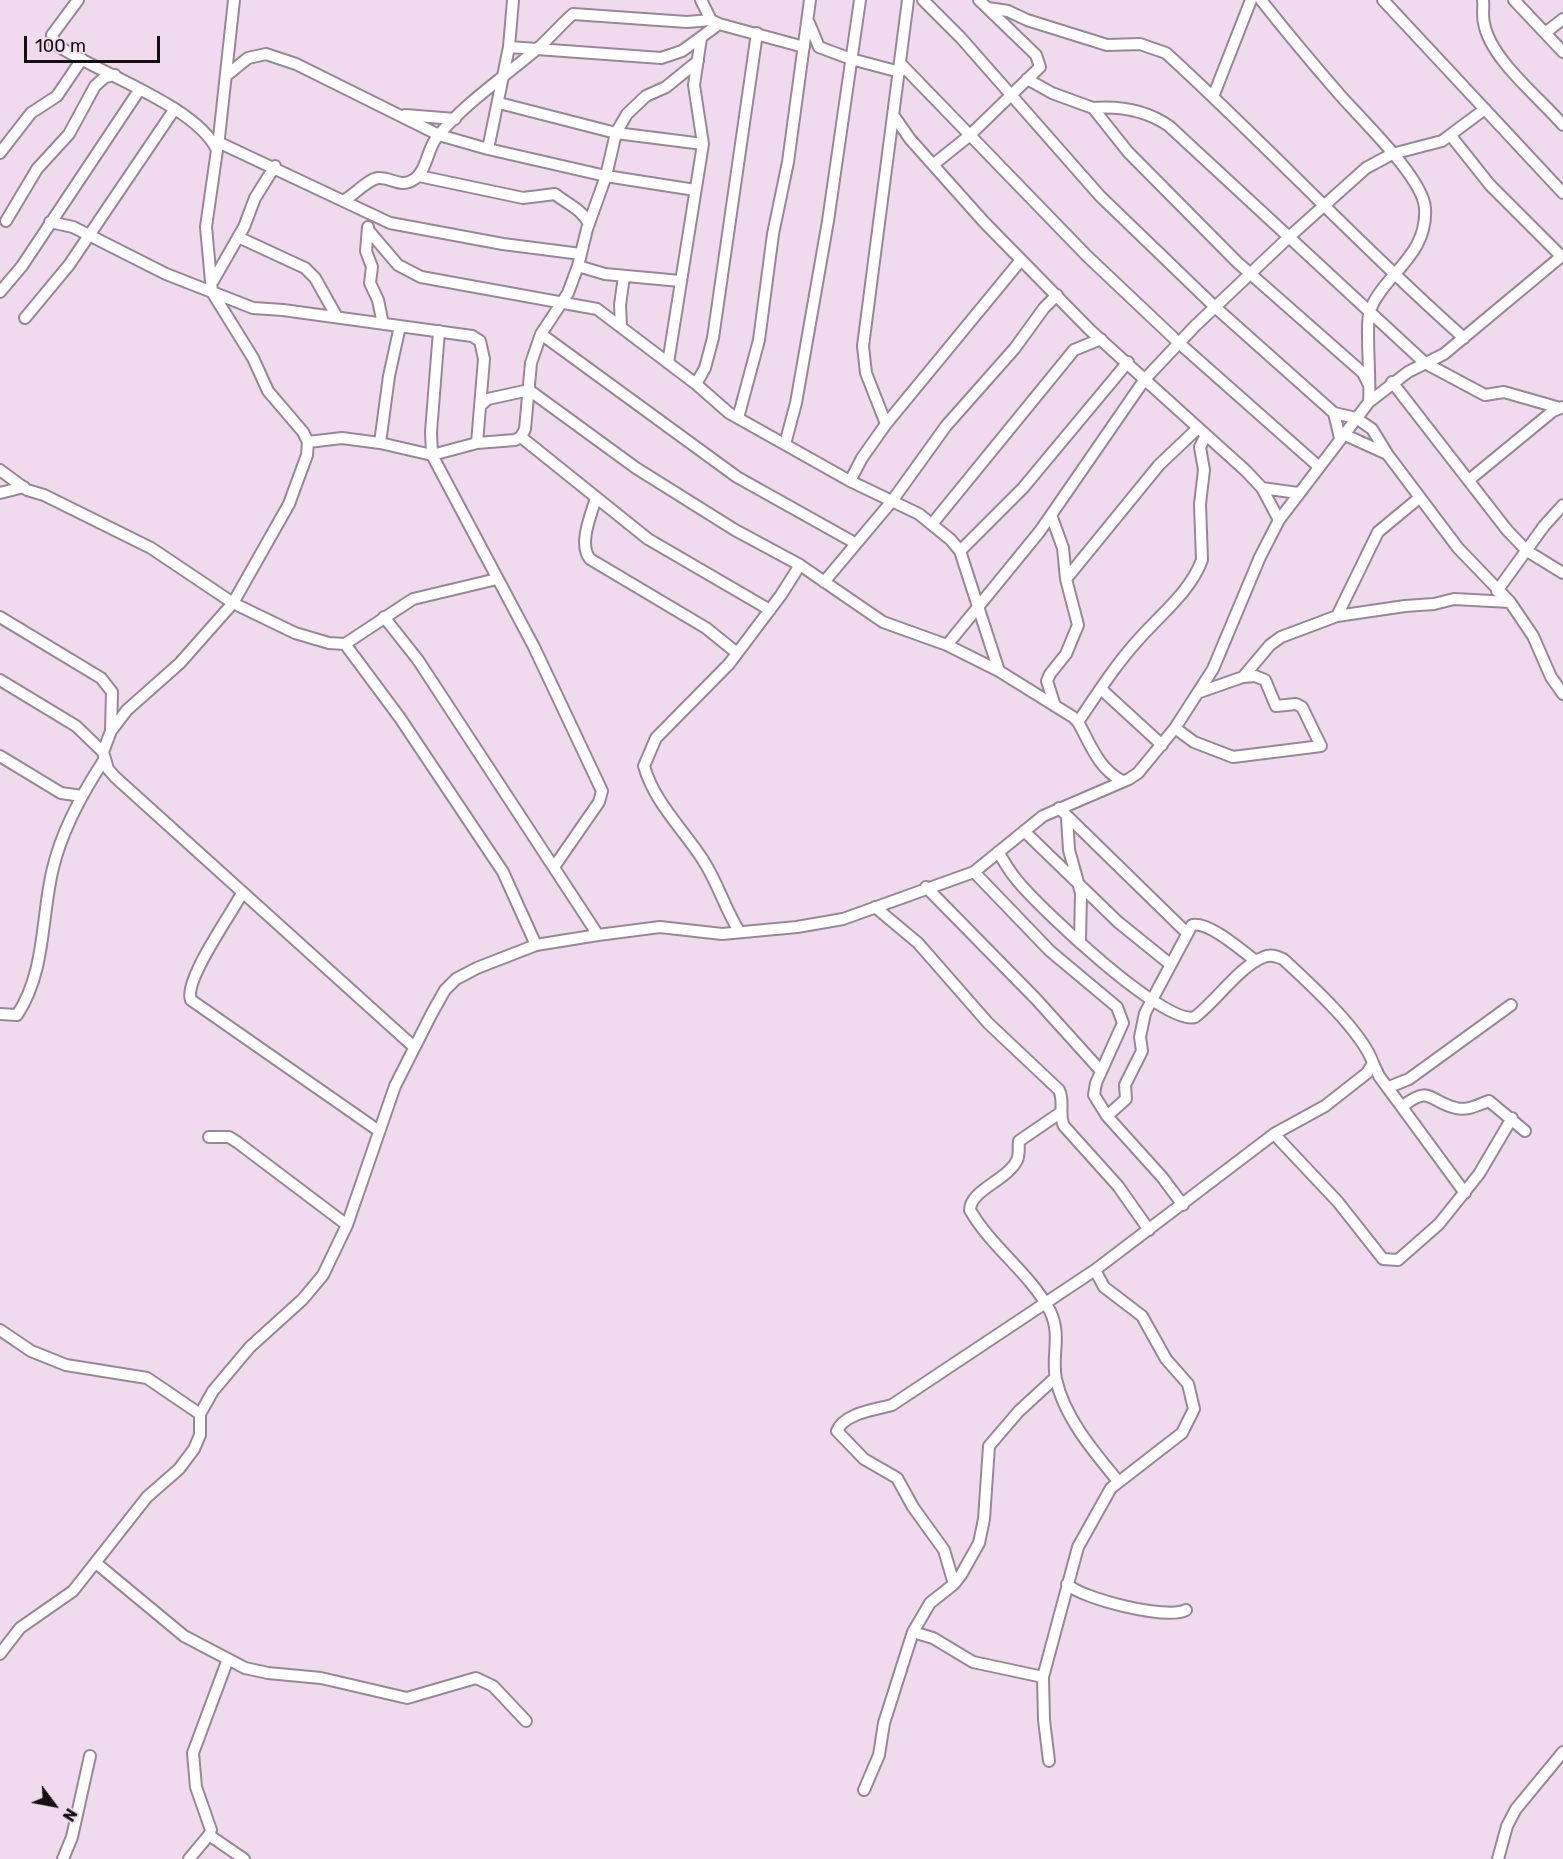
<!DOCTYPE html>
<html>
<head>
<meta charset="utf-8">
<style>
  body { margin:0 }
  #map { position:relative; width:1563px; height:1859px; overflow:hidden; background:#efdbed; font-family:Rubik,sans-serif }
  canvas { display:block }
  .north { position:absolute; left:24px; top:1775px; width:60px; height:60px; -webkit-text-stroke:4px #efdbed; paint-order:stroke; rotate:122deg; font-size:16px; font-weight:700; line-height:24px; text-align:center; color:#150f15 }
  .north::after { content:''; display:block; margin:auto; width:21px; height:27px; background:#150f15; clip-path:polygon(50% 0,100% 100%,50% 72%,0 100%) }
  .scale { position:absolute; left:24px; top:36px; width:136px; height:27px; box-sizing:border-box; border:3px solid #150f15; border-top:0; padding-left:8px; font-size:18px; line-height:21px; white-space:nowrap; color:#150f15; -webkit-text-stroke:4px #efdbed; paint-order:stroke }
</style>
</head>
<body>
<div id="map">
<canvas width="1563" height="1859"></canvas>
<div class="north">N</div>
<div class="scale">100 m</div>
</div>
<script>
const ctx = document.querySelector('canvas').getContext('2d');
ctx.lineJoin = 'round';
function stroke(path, color, width, dash) { ctx.strokeStyle = color; ctx.lineWidth = width; ctx.lineCap = dash ? 'butt' : 'round'; ctx.setLineDash(dash || []); ctx.stroke(path); }
const minor = new Path2D(`
  M78 0 52 35 55 44C95 72 196 105 217 150L206 227 212 292 253 358 268 391 303 432 308 442 307 455 289 504 233 603 180 663 127 710 111 731 103 752 108 769 115 777 414 1047
  M701 0 711 20
  M923 0 961 38 1100 196 1215 307 1334 413 1356 418 1372 429 1388 455 1458 548 1510 602 1533 636 1551 677 1563 694
  M1261 0C1287 33 1313 64 1340 95 1361 119 1423 178 1425 208 1428 256 1385 273 1370 310 1365 323 1371 381 1369 402
  M1383 0 1563 193
  M1483 0C1484 7 1482 16 1484 23 1490 59 1540 98 1563 125
  M1514 0 1563 52
  M988 8 1008 11 1027 20 1107 45 1140 44 1166 53C1268 146 1361 247 1464 338
  M809 23 819 47 851 59 900 72
  M1545 33 1563 19
  M509 47 661 58 682 51 719 24 804 47
  M901 64 1087 256 1179 343 1318 466
  M227 75 248 58 266 54 296 64 439 135 488 149 606 176 695 190
  M1027 79 1052 93 1093 108 1128 152 1237 262 1354 365 1363 373 1369 385
  M1213 97 1251 0
  M499 103 616 133 703 144
  M1093 108C1120 106 1146 110 1169 126L1425 363 1485 395 1504 392 1560 408
  M405 115 455 119
  M894 116 910 139 984 222 1090 330 1246 471 1262 488 1279 520
  M1451 136 1490 185 1561 256
  M220 143 390 223 503 244 581 254
  M218 147 234 0
  M488 149 509 47 513 0
  M0 153 31 113 57 96 82 59
  M934 164 969 136 1040 67 1036 55 979 0
  M419 176 523 198 555 194C567 204 582 209 589 224
  M344 200C355 195 366 180 378 178 391 177 400 188 413 180 427 172 427 149 437 137 466 102 503 78 537 49 550 38 560 25 573 14L687 22 711 20 719 24
  M6 221 37 169 69 134 95 86 105 77 115 75
  M50 222 73 227 166 274 253 308 283 310 472 336 480 341 484 359 477 443
  M368 227 366 251 372 267 370 283 378 300 383 324
  M369 231 398 265 421 277 597 309 696 384 729 413 850 481 919 514 951 540 960 551 999 671
  M238 237 305 268 315 278 337 317
  M578 266 605 274 680 281
  M213 281 244 227 255 198 275 166
  M0 292 22 266 140 89
  M25 318 69 265 174 110
  M621 326 620 305 624 276
  M439 331 431 432 432 455 534 647 602 791 599 802 554 867
  M541 334 737 477 855 543
  M668 363 703 144 694 85 701 38
  M1392 382 1507 530 1527 551 1563 573
  M696 384 705 368 713 338 757 33
  M480 406 488 399 529 390 636 468 735 530 800 565 883 622 947 645 999 671 1073 717 1078 722C1091 745 1098 768 1122 781
  M1334 413 1340 438
  M738 418 759 340 773 234 788 162 810 0
  M886 424 866 373 863 346 908 0
  M1343 434 1385 453
  M521 437 648 539 770 610
  M308 442 342 438 380 443 432 455 477 443 515 440 521 437 525 429 531 363 541 334 568 293 578 266 587 229 606 176 616 133 627 114 646 96 666 87 698 61
  M380 443 389 376 400 326
  M785 444 796 403 828 221 860 0
  M0 470 27 490 44 495 151 548 233 603 295 633 329 643 345 644 413 599 497 579
  M1469 480 1553 411 1563 407
  M850 481 862 458 886 424 1021 260
  M1262 488 1298 493
  M0 493 24 487
  M596 498C591 515 578 544 590 559L706 628 737 653
  M1051 515 1063 548 1066 579 1078 625 1066 654 1050 674 1047 681 1055 706
  M932 524 1074 350 1101 339
  M960 551 1023 488 1128 362
  M1066 579 1159 465 1198 428
  M824 582 892 501 946 426 1015 348 1044 308 1057 295
  M1497 591 1544 526 1563 505
  M1337 616 1405 606 1434 604 1454 599 1510 602
  M0 617 101 678 112 692 111 731
  M384 617 418 660 598 935
  M345 644 400 718 503 872 536 945
  M947 645 1040 531 1145 379 1195 326 1289 237 1366 168 1392 154 1442 141 1485 109
  M0 680 76 726 103 752
  M1101 689 1162 745
  M1200 692 1243 677 1270 645 1281 637 1337 616 1378 532 1419 498
  M1078 722C1097 694 1116 664 1139 639 1161 614 1190 592 1202 560L1200 504 1204 470 1200 447 1206 435
  M1175 728 1194 742 1233 757 1321 746 1302 707 1296 704 1276 706 1265 680 1255 676 1243 677
  M0 756 61 793 82 796
  M1059 808 1187 933
  M1067 818 1069 850 1081 893 1080 941
  M1024 831 1118 922 1170 964
  M998 852C1004 861 1009 871 1016 879 1038 907 1165 1027 1195 1017 1216 1001 1241 965 1264 957 1270 954 1276 956 1283 959 1308 982 1362 1031 1373 1063L1367 1073 1325 1106 1274 1134 1095 1270 1104 1287 1142 1316 1166 1359 1188 1384 1194 1409 1182 1433 1111 1488 1078 1547 1043 1677 1044 1720 1049 1761
  M974 872 1050 951 1117 1007 1123 1023 1096 1083 1094 1095 1107 1116 1162 1177 1183 1205
  M926 887 1036 999 1101 1071
  M242 893C231 915 183 981 191 1000L379 1131
  M875 907 918 943 988 1023 1059 1090C1065 1103 1058 1114 1064 1126L1118 1186 1149 1230
  M739 931C725 909 718 883 703 860 683 829 654 802 644 766L656 738 729 664 781 595 800 565
  M0 1014 17 1015C46 972 41 916 53 868 62 830 83 792 104 760
  M1373 1063 1379 1076 1465 1193
  M1389 1087 1409 1079 1511 1005
  M1403 1106C1431 1084 1429 1102 1456 1108 1468 1111 1477 1105 1489 1101L1525 1131
  M1060 1113 1019 1141C1018 1147 1020 1154 1017 1160 1008 1180 970 1190 970 1210 991 1247 1030 1273 1050 1311 1062 1336 1051 1356 1056 1379 1064 1417 1094 1452 1118 1481
  M1107 1116 1126 1099 1125 1085 1142 1051 1140 1037 1145 1013 1192 925C1209 921 1242 951 1256 961
  M1274 1134 1338 1202 1383 1259 1398 1260 1439 1224 1479 1174 1512 1118
  M209 1137H229L237 1142 347 1225
  M0 1330 31 1351 66 1365 147 1378 200 1414
  M96 1563 184 1636 245 1668 268 1673 321 1678 407 1698 476 1678 493 1686 526 1721
  M954 1584 944 1550 913 1507 897 1478 864 1459 837 1431C844 1413 875 1410 892 1405L1095 1270
  M1067 1584C1082 1599 1167 1620 1186 1610
  M913 1632 933 1638 973 1662 1043 1677
  M0 1654 20 1628 73 1591 147 1497 179 1469 194 1449 200 1435V1414L213 1391 250 1347 303 1299 323 1275 347 1225 395 1086 432 1013 445 990 456 979 477 968 536 945 598 935 660 927 722 934 797 927 843 919 974 872 1043 816 1129 779 1138 773 1175 728 1213 669 1260 557 1279 520 1369 402 1408 372 1444 354 1563 255
  M864 1790 879 1755 884 1723 913 1632 930 1603 954 1584 961 1575 979 1543 984 1519 989 1446 1019 1411 1055 1378
  M209 1835 244 1859
  M63 1859 72 1837 90 1756
  M189 1859 209 1835 211 1830 196 1787 193 1753 228 1659
  M1498 1859 1507 1826 1516 1809 1563 1752`);
stroke(minor, '#998798', 14);
stroke(minor, '#fff', 10);
</script>
</body>
</html>
